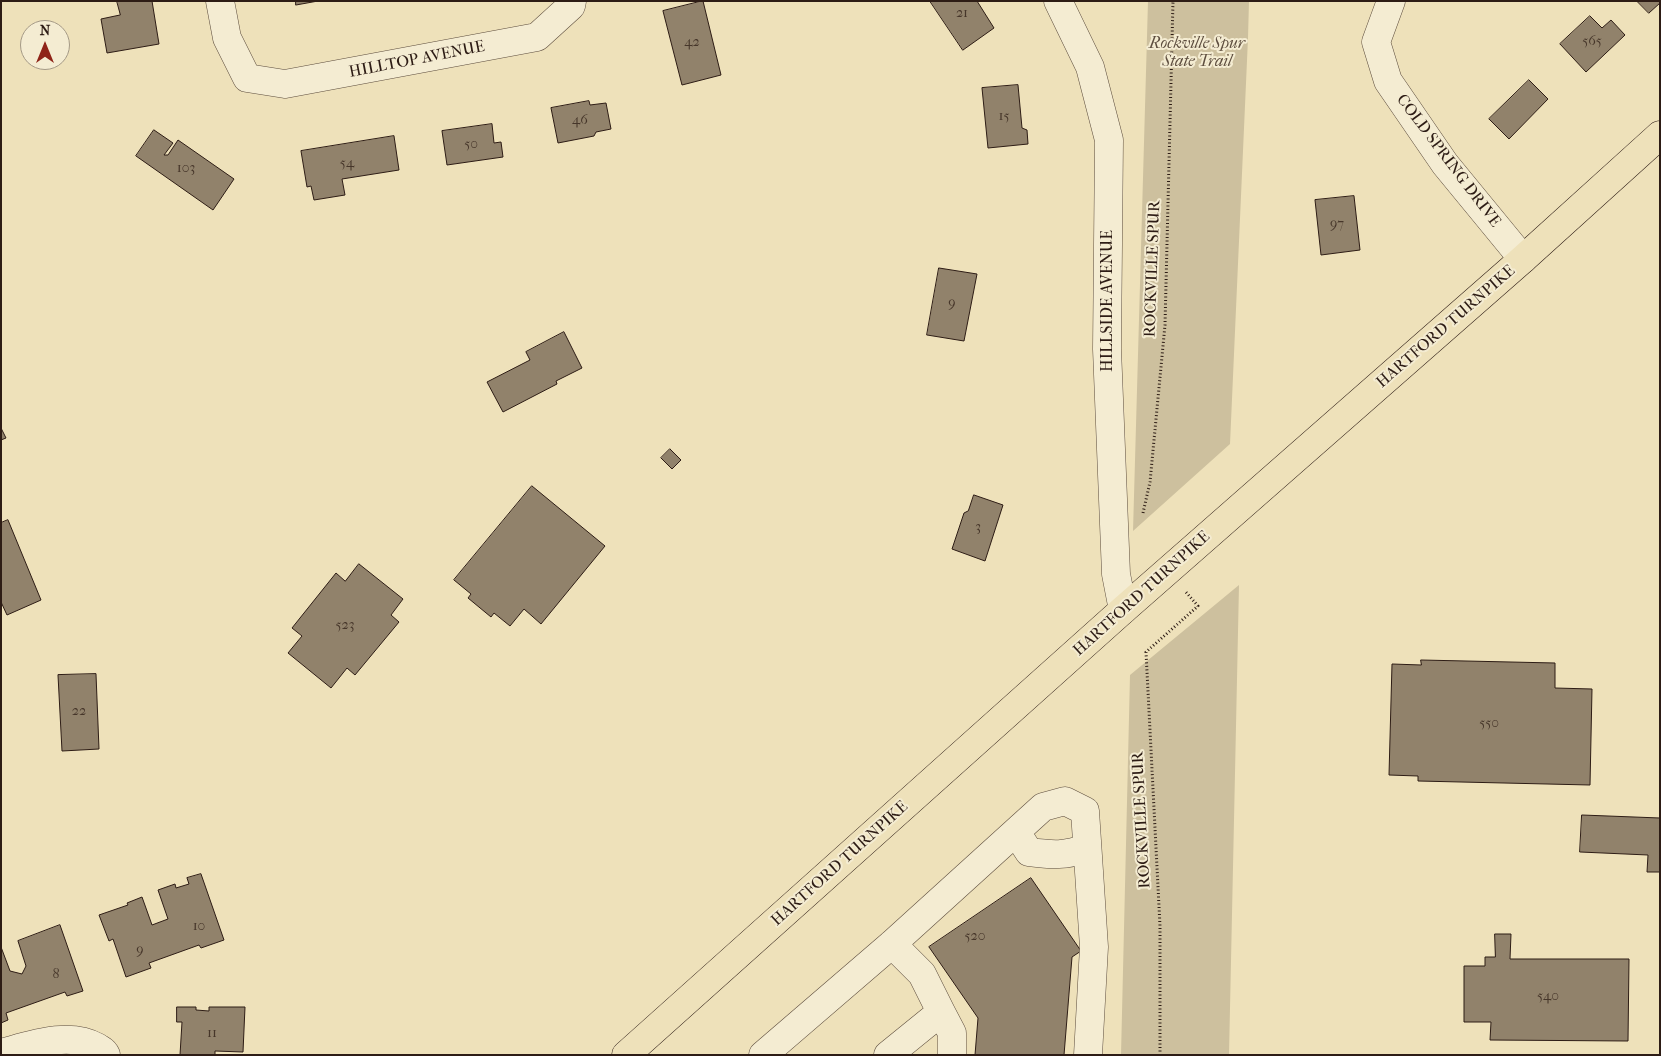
<!DOCTYPE html>
<html>
<head>
<meta charset="utf-8">
<style>
  body { margin:0 }
  #map { position:relative; width:1661px; height:1056px; overflow:hidden; background:#eee1ba; font-family:"IM FELL French Canon",serif }
  canvas { display:block }
  .frame { position:absolute; inset:0; border:2px solid #2d1c15; pointer-events:none }
  .north { position:absolute; left:20px; top:20px; width:50px; height:50px; box-sizing:border-box; background:#f4ecd2; border:1px solid #a49986; border-radius:50%; rotate:0deg; font-size:14px; font-weight:700; line-height:20px; text-align:center; color:#2d1c15 }
  .north::after { content:''; display:block; margin:auto; width:18px; height:22px; background:#8f2418; clip-path:polygon(50% 0,100% 100%,50% 72%,0 100%) }
</style>
</head>
<body>
<div id="map">
<canvas width="1661" height="1056"></canvas>
<div class="frame"></div>
<div class="north">N</div>
</div>
<script>
const ctx = document.querySelector('canvas').getContext('2d');
ctx.lineJoin = 'round';
function paint(path, color) { ctx.fillStyle = color; ctx.fill(path, 'evenodd'); }
function stroke(path, color, width, dash) { ctx.strokeStyle = color; ctx.lineWidth = width; ctx.lineCap = dash ? 'butt' : 'round'; ctx.setLineDash(dash || []); ctx.stroke(path); }
function label(font, color, halo, rows, align = 'center') {
  ctx.font = font + ' "IM FELL French Canon",serif'; ctx.lineWidth = 4; ctx.setLineDash([]); ctx.textBaseline = 'middle'; ctx.strokeStyle = halo; ctx.fillStyle = color; for (const [text, x, y, turn = 0] of rows) {
    ctx.save(); ctx.translate(x, y); ctx.rotate((+turn || 0) * Math.PI / 180); ctx.textAlign = isNaN(turn) ? turn : align; if (halo) ctx.strokeText(text, 0, 0); ctx.fillText(text, 0, 0); ctx.restore();
  }
}
paint(new Path2D(`
  M1148 1H1249L1248 38 1230 444 1133 531Z
  M1239 585 1229 1055H1121L1130 675Z`), '#cdc09e');
const building = new Path2D(`
  M117 1H152L159 44 107 53 101 19 120 15Z
  M296 1H318L296 5Z
  M703 1 721 75 682 85 663 11Z
  M930 1H977L994 28 963 50Z
  M1637 1H1660V3L1649 13Z
  M1590 16 1602 28 1611 20 1625 35 1586 72 1560 44Z
  M1529 80 1548 99 1509 139 1489 119Z
  M1018 85 1022 128 1027 130 1028 144 988 148 982 88Z
  M589 101 590 105 606 103 611 129 596 132 594 136 558 143 551 108Z
  M492 124 494 143 501 142 503 157 447 165 442 131Z
  M154 130 173 143 164 155H168L178 140 234 179 213 210 136 156Z
  M394 136 399 170 342 179 345 195 314 200 311 186 307 187 301 151Z
  M1354 196 1360 250 1321 255 1315 200Z
  M939 268 977 274 964 341 927 335Z
  M564 332 582 368 556 381 557 384 503 412 487 382 530 360 526 352Z
  M1 428 6 438 1 440Z
  M670 449 681 460 672 469 661 458Z
  M532 486 605 546 541 624 524 609 510 626 494 613 491 617 468 598 471 594 454 580Z
  M974 495 1003 505 985 561 952 549 964 513 968 511Z
  M8 520 41 600 7 615 1 602V523Z
  M359 564 403 599 391 615 399 622 355 675 347 668 331 688 288 653 302 636 292 628 336 573 345 581Z
  M1421 660 1555 663V688L1592 689 1590 785 1418 781V776L1389 775 1392 664 1421 665Z
  M96 674 99 749 62 751 58 675Z
  M1582 815 1660 818V872H1647L1648 855 1580 852Z
  M201 874 224 940 201 948 199 945 149 963 151 968 126 977 113 939 109 941 99 915 128 905 127 903 142 897 152 925 168 919 158 890 175 884 176 888 189 884 187 878Z
  M1031 878 1081 951 1072 957 1064 1055H975L978 1018 929 947Z
  M60 925 83 991 67 996 65 992 6 1013 8 1020 1 1023V947L10 971 22 974 26 966 18 941Z
  M1495 934H1511L1510 959H1629L1628 1041 1490 1040 1491 1022H1464V966H1485V957H1495Z
  M177 1007H196V1010L209 1011V1007H245L243 1052 215 1051V1055H180L182 1022H177Z`);
paint(building, '#91826b');
stroke(building, '#2d1c15', 1);
const minor = new Path2D(`
  M220 1 227 38 247 78 285 84 537 37 571 6 572 1
  M1058 1 1090 67 1109 140 1107 349 1116 574 1123 610
  M1391 1 1376 42 1388 81 1445 164 1523 259
  M1016 832 1029 852C1053 855 1065 856 1087 848
  M892 944 922 974 941 1012
  M1 1053C31 1045 69 1031 97 1047 101 1050 104 1050 106 1055
  M763 1055 892 944 1043 807 1065 801 1085 811 1094 947 1088 1055
  M888 1055 941 1012 952 1033V1055`);
const major = new Path2D(`
  M626 1055 1123 610 1523 259 1660 135`);
stroke(minor, '#5d4d3e', 29);
stroke(major, '#2d1c15', 29);
stroke(new Path2D(`
  M1143 513 1150 482 1165 325 1173 1
  M1160 1055V926L1146 652 1198 606 1185 591`), '#2d1c15', 3, [1, 2.5]);
stroke(minor, '#f4ecd2', 28);
stroke(major, '#eee1ba', 28);
label('14px', '#46362a', null, [
  ["21",962,14],
  ["565",1592,42],
  ["42",692,43],
  ["15",1004,117],
  ["46",580,121],
  ["50",471,145],
  ["54",347,164],
  ["103",186,169],
  ["97",1337,225],
  ["9",952,304],
  ["3",978,528],
  ["523",345,626],
  ["22",79,712],
  ["550",1489,724],
  ["10",199,927],
  ["520",975,937],
  ["9",140,951],
  ["8",56,975],
  ["540",1548,997],
  ["11",212,1034]
]);
label('italic 16px', '#5d4d3e', '#f4ecd2', [
  ["Rockville Spur",1197,44],
  ["State Trail",1197,62]
]);
label('16px', '#2d1c15', '#f4ecd2', [
  ["HILLTOP AVENUE",417,60,-11],
  ["COLD SPRING DRIVE",1448,161,53],
  ["ROCKVILLE SPUR",1153,269,-88],
  ["HILLSIDE AVENUE",1108,301,-90],
  ["HARTFORD TURNPIKE",1446,327,-41],
  ["HARTFORD TURNPIKE",1142,594,-42],
  ["ROCKVILLE SPUR",1142,820,-93],
  ["HARTFORD TURNPIKE",840,864,-42]
]);
</script>
</body>
</html>
